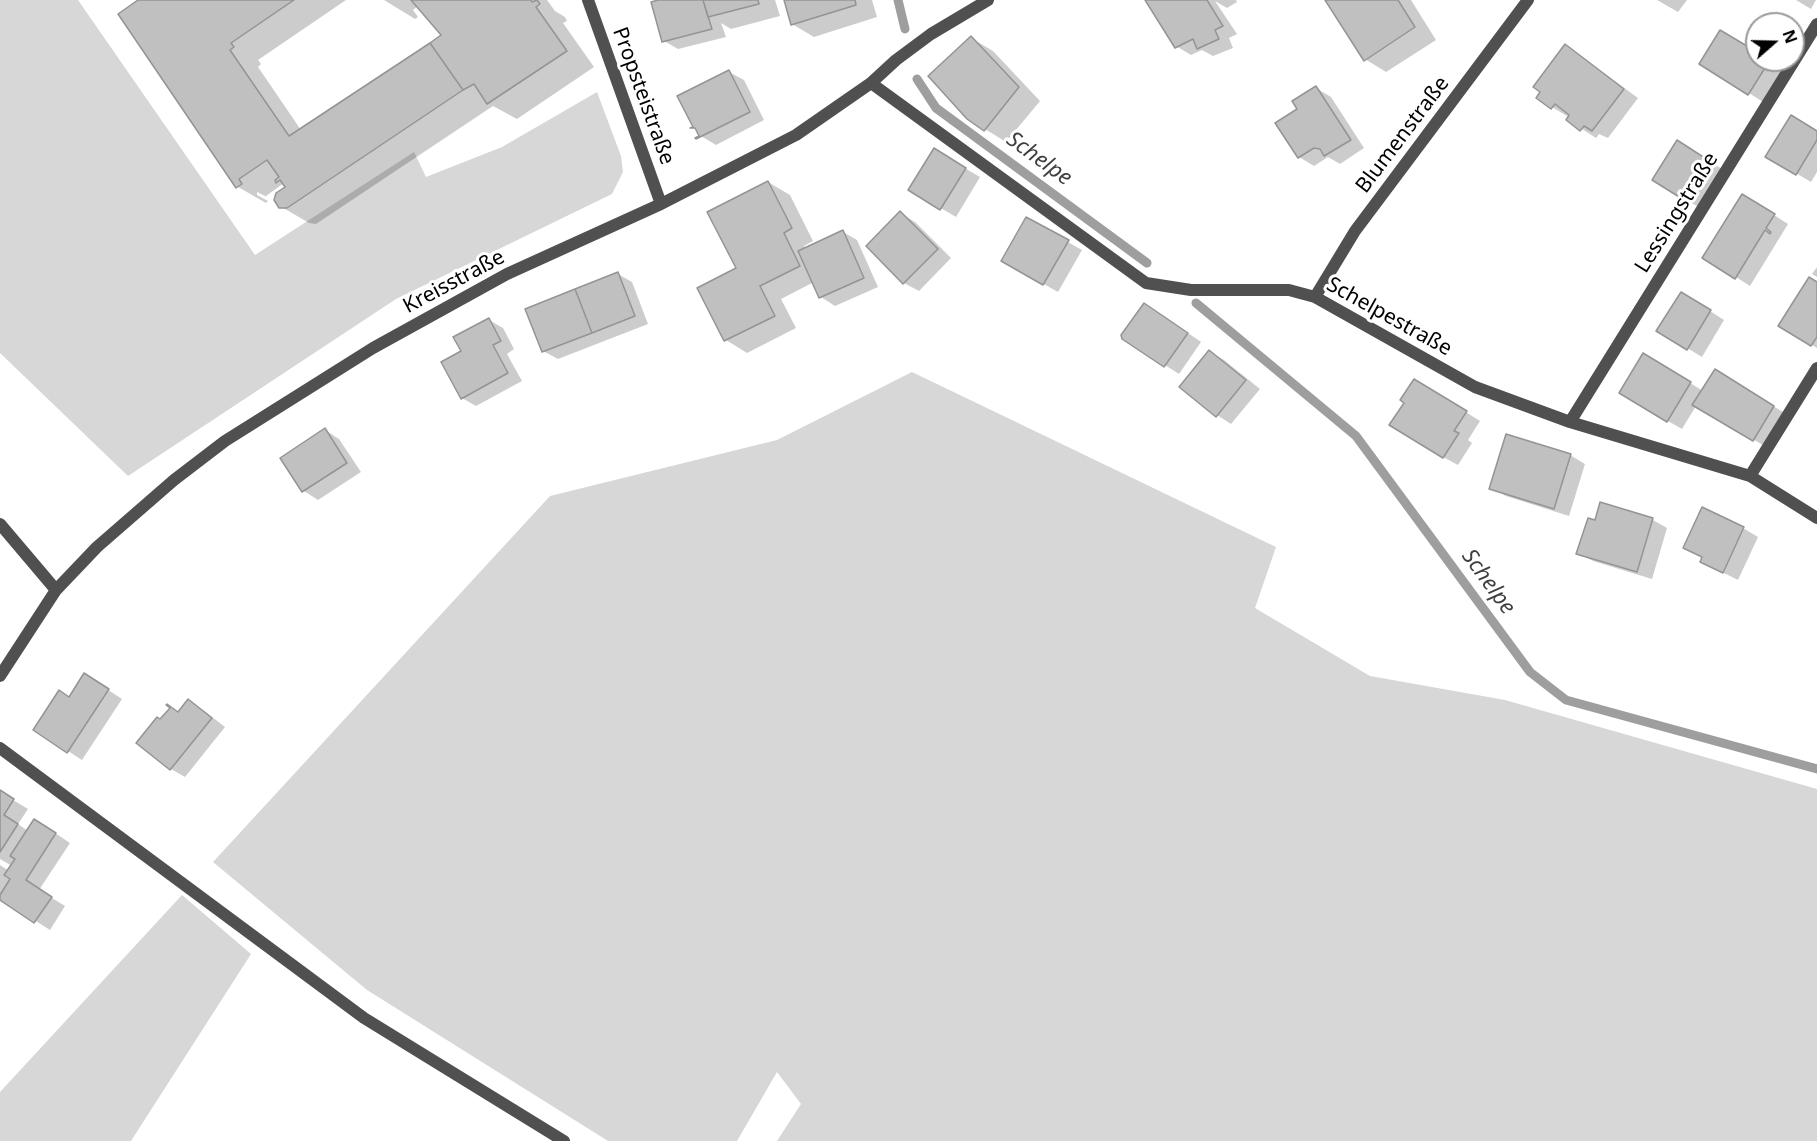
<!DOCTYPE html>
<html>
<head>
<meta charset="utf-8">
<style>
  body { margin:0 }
  #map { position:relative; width:1817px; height:1141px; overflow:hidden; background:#fff; font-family:"Noto Sans",sans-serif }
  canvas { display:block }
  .north { position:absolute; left:1745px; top:12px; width:60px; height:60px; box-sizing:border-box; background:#fff; border:2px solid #999; border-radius:50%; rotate:70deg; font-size:16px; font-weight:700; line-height:24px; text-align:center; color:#000 }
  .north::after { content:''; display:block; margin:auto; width:21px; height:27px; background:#000; clip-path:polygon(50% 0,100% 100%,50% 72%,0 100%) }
</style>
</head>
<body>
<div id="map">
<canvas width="1817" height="1141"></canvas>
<div class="north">N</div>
</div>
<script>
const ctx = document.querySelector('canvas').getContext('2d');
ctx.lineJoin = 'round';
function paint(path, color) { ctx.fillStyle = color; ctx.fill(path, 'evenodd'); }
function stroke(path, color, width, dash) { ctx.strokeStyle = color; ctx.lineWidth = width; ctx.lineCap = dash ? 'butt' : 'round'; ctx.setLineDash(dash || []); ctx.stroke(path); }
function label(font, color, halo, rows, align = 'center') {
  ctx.font = font + ' "Noto Sans",sans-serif'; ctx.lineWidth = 6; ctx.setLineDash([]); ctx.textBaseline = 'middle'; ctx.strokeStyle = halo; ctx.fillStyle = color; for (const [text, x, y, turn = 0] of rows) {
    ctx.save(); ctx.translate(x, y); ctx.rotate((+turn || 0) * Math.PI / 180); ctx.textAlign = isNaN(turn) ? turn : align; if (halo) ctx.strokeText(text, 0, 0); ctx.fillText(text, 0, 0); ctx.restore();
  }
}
paint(new Path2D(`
  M0 0H78L255 255 414 152 426 177 502 147 597 92 621 156 623 172 612 194 396 299 128 476 0 353Z
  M912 372 1276 547 1255 608 1370 676 1505 700 1817 789V1141H777L801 1104 777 1072 737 1141H608L367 990 213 862 550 496 777 440Z
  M182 895 251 954 131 1141H0V1092Z`), '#d7d7d7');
paint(new Path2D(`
  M140 0H346L258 60 261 64 258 67 301 130 443 35 418 6 413 10 418 17 415 19 384 0H547L555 11 565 17 567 21 563 23 594 67 517 119 493 106 316 224 309 223 280 206 287 187 284 183 266 196 267 197 257 192V195L268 201 266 203 238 187Z
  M663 0H775L780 16 731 29 721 23 726 37 678 49 664 41Z
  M786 0H872L877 17 814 37 792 24Z
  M1147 0H1236L1237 2 1227 8 1215 1 1237 34 1229 38 1233 48 1213 56 1202 50 1191 55 1176 46Z
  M1327 0H1411L1436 40 1386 72 1365 59Z
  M1657 0H1687L1678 12Z
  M1796 0H1816L1811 9Z
  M971 38 993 51 1040 101 1006 142 985 129Z
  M1565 46 1579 55 1638 98 1608 138 1599 134 1596 138 1568 120 1572 115 1569 113 1567 116 1552 107Z
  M1757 53V60H1768L1784 69 1763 102 1749 93Z
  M729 72 744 80 764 120 716 145 701 136Z
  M1316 88 1331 97 1364 148 1340 164 1328 157 1314 166 1299 157V110Z
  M1817 132V172L1811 182 1767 156Z
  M934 150 980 177 956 217 910 190Z
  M1692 150 1722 169 1699 207 1684 199Z
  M768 182 790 195 813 241 804 246 806 248 843 232 857 240 878 287 835 306 821 297 814 282 781 299 796 328 747 353 726 340 699 288 738 269Z
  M1757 204 1788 224 1750 286 1736 277Z
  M900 213 915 222 951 258 919 291 904 283Z
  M1027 219 1082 250 1058 292 1003 261Z
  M1817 267V277L1812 274Z
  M618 274 632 282 648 324 558 359 543 351Z
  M1817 283V348L1780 326Z
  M1696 302 1724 320 1702 357 1659 331Z
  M1159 313 1201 342 1179 374 1165 365Z
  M489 320 503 328 514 349 507 354 522 381 476 406 462 398 463 351Z
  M1210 352 1224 360 1260 389 1231 424 1217 415Z
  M1658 363 1703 391 1730 380 1788 415 1768 448 1696 406 1682 429 1668 421Z
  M1429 389 1480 421 1468 440 1472 443 1458 465 1443 457Z
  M325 430 339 439 361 472 318 500 304 491 282 458Z
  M1570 455 1585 464 1569 516 1506 496 1491 488Z
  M1601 504 1653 520 1667 528 1652 579 1593 561 1578 553 1596 522Z
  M1743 528 1758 537 1738 580 1702 562Z
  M99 684 122 699 82 760 68 751Z
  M188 701 203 710 225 727 185 777 171 769 161 720 179 713Z
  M0 792 28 809 18 824 28 831 49 829 70 843 39 890 65 906 50 930 1 899 0 901V865L9 871 12 866 0 859Z`), '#0003');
stroke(new Path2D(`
  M898 0 905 29
  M917 79 936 108 1147 263
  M1196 303 1356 436 1530 672 1566 700 1817 769`), '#9e9e9e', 9);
const building = new Path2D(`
  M138 0H294L231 43 234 47 230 50 289 136 430 43 463 90 287 208H279L274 200 276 193 285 187 280 180 276 183 275 180 279 177 267 160 239 179 242 184 236 188 118 14Z
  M411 0H531L532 2 537 0 540 4 536 7 567 51 487 104 474 84 463 90 430 43 441 35Z
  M658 0H703L712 29 662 42 651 2Z
  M703 0H758L759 4 708 17Z
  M784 0H855L856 5 791 25Z
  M1145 0H1207L1223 26 1215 30 1219 39 1197 49 1193 39 1175 48Z
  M1325 0H1398L1415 27 1364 61Z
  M1720 30 1757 52V60H1770L1748 95 1699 64Z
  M971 36 1019 87 984 131 967 119 928 76Z
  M1565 44 1624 89 1592 131 1584 126 1580 131 1566 120 1569 115 1555 104 1551 109 1536 98 1540 92 1533 87Z
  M729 70 750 112 696 139 695 138 699 136 695 128H690L693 127 677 96Z
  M1316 86 1351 140 1324 156 1320 149 1314 148 1298 158 1275 123 1297 109 1292 101Z
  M1791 115 1817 131V140L1796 175 1765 157Z
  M1677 140 1708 160 1684 200 1652 180Z
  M934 148 966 168 940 210 908 190Z
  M768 181 792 228 784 233 800 266 760 286 775 316 724 341 697 288 736 268 707 212Z
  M1742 194 1775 214 1766 228 1771 232 1770 234 1765 230 1735 279 1702 258Z
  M900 211 938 249 903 284 866 246Z
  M1026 217 1069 240 1043 285 1001 261Z
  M843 230 864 278 819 298 798 251Z
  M618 272 635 316 592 333 575 289Z
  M1809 277 1817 282V337L1811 346 1778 326Z
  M575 289 592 333 542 352 525 309Z
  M1681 292 1711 310 1687 350 1656 331Z
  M1144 303 1188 333 1164 367 1122 339 1121 335Z
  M489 318 501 341 493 345 508 373 461 399 441 362 461 351 453 337Z
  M1209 350 1246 380 1216 417 1179 387Z
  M1643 353 1691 382 1667 422 1619 393Z
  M1715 369 1774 406 1753 441 1692 405Z
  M1414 379 1467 411 1454 431 1459 433 1443 458 1389 425 1404 403 1400 400Z
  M325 428 347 463 302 492 280 458Z
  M1506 434 1571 454 1554 509 1489 489Z
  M1600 502 1653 518 1637 572 1576 554 1588 518 1595 520Z
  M1702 507 1744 527 1723 573 1700 562 1702 557 1683 548Z
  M84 673 109 689 67 753 33 730 59 690 69 697Z
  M188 699 212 718 170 770 136 743 157 717 160 719 170 708 166 705 167 704 178 712Z
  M0 790 14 799 4 815 18 824 0 852Z
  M34 819 56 833 26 880 52 897 34 923 0 900V895L10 879 4 875 15 859 10 856Z`);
paint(building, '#c0c0c0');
stroke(building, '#949494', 1.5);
stroke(new Path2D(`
  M0 748 364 1018 564 1141`), '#505050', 12);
stroke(new Path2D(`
  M588 0 661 204
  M871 83 1146 283 1191 290H1289L1315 297 1475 387 1570 422 1750 476 1817 518
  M1315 297 1355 231 1528 0
  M1570 422 1817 24
  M1750 476 1817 368
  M0 524 56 590
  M0 676 56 590 97 547 174 480 225 441 373 348 507 274 661 204 796 135 871 83 896 60 931 34 988 0`), '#505050', 12);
label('21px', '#000', '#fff', [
  ["Propsteistraße",643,96,70],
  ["Blumenstraße",1403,135,-53],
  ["Lessingstraße",1677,213,-58],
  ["Kreisstraße",454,282,-28],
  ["Schelpestraße",1389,317,29]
]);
label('italic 22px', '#3f3f3f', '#fff', [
  ["Schelpe",1039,159,36],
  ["Schelpe",1488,582,54]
]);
</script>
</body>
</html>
